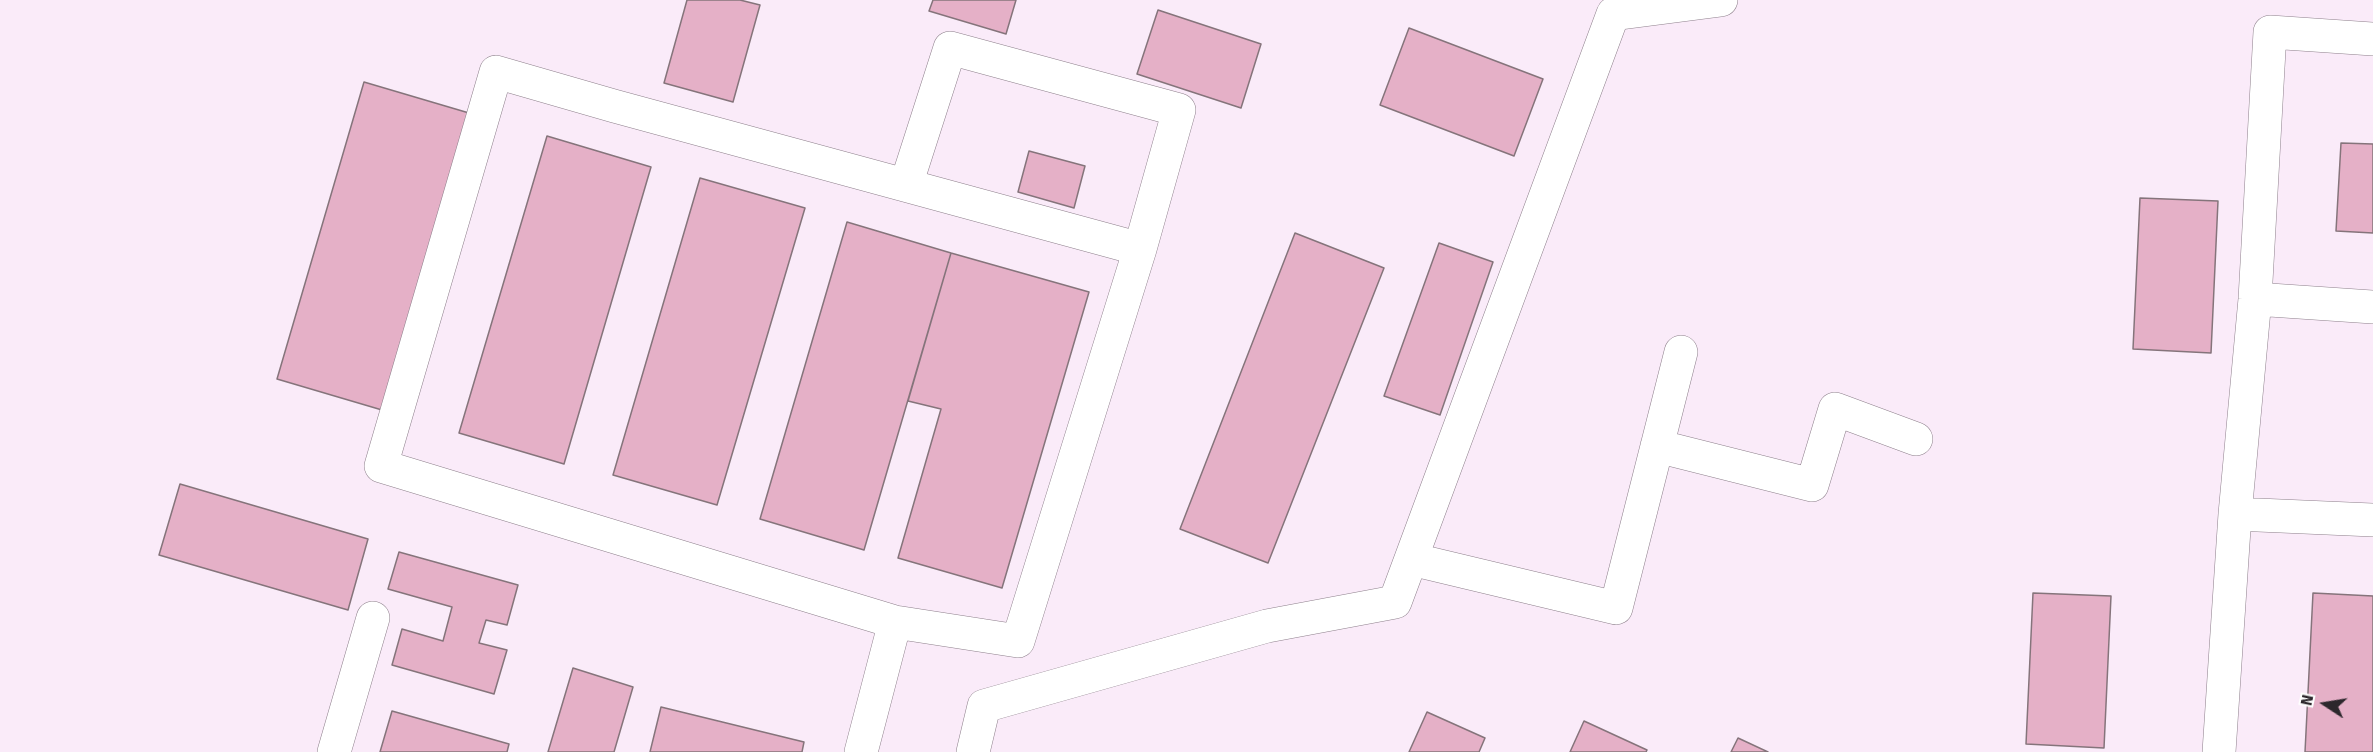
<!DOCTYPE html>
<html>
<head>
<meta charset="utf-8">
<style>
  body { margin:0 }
  #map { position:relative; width:2373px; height:752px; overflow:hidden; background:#faebf9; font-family:"Fira Sans",sans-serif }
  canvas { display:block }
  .north { position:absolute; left:2295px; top:674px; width:60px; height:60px; -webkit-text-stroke:4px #fefefe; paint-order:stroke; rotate:282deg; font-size:16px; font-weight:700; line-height:24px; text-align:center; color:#2c272c }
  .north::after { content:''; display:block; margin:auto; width:21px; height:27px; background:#2c272c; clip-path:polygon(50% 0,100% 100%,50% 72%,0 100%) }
</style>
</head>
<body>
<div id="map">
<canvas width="2373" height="752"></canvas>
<div class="north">N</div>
</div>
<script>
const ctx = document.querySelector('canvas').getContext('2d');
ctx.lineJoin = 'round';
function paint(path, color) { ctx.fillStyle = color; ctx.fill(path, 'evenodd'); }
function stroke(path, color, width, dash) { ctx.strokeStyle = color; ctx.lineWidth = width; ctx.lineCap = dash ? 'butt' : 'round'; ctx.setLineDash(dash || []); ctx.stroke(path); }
const building = new Path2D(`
  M687 0H740L760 5 733 102 664 83Z
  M933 0H1016L1006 34 929 11Z
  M1158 10 1261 44 1241 108 1137 74Z
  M1409 28 1543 79 1514 156 1380 105Z
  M364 82 469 113 382 410 277 379Z
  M547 136 651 167 564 464 459 433Z
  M2341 143 2373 144V233L2336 231Z
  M1029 151 1085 166 1074 208 1018 192Z
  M700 178 805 208 717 505 613 475Z
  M2140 198 2218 201 2211 353 2133 349Z
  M847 222 951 253 864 550 760 519Z
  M1295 233 1384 268 1268 563 1180 529Z
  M1439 243 1493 262 1440 415 1384 396Z
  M951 253 1089 292 1002 588 898 558 941 409 908 401Z
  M180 484 368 539 348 610 159 555Z
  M399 552 518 585 507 625 486 620 479 643 507 650 494 694 392 665 402 629 443 641 452 607 388 589Z
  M2033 593 2111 596 2104 748 2026 744Z
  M2313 593 2373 596V752H2305Z
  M573 668 633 687 614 752H548Z
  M661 707 804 742 802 752H650Z
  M392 711 509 744 507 752H380Z
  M1427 712 1485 738 1479 752H1409Z
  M1584 721 1647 750 1646 752H1570Z
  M1738 738 1768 752H1731Z`);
paint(building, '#e5b0c7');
stroke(building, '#85747b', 1.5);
const minor = new Path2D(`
  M496 72 614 106 1140 249 1018 641 895 622 381 466Z
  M906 185 950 48 1179 110 1140 249
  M2255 299 2373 307
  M1657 446 1812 485 1835 409 1916 439
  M2235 514 2373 520
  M1411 559 1616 608 1681 352
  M334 752 373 618
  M861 752 895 622
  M973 752 984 706 1267 626 1395 602 1613 14 1721 0
  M2219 752 2235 514 2255 299 2270 32 2373 39`);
stroke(minor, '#8e808c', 34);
stroke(minor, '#fff', 33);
</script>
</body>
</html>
